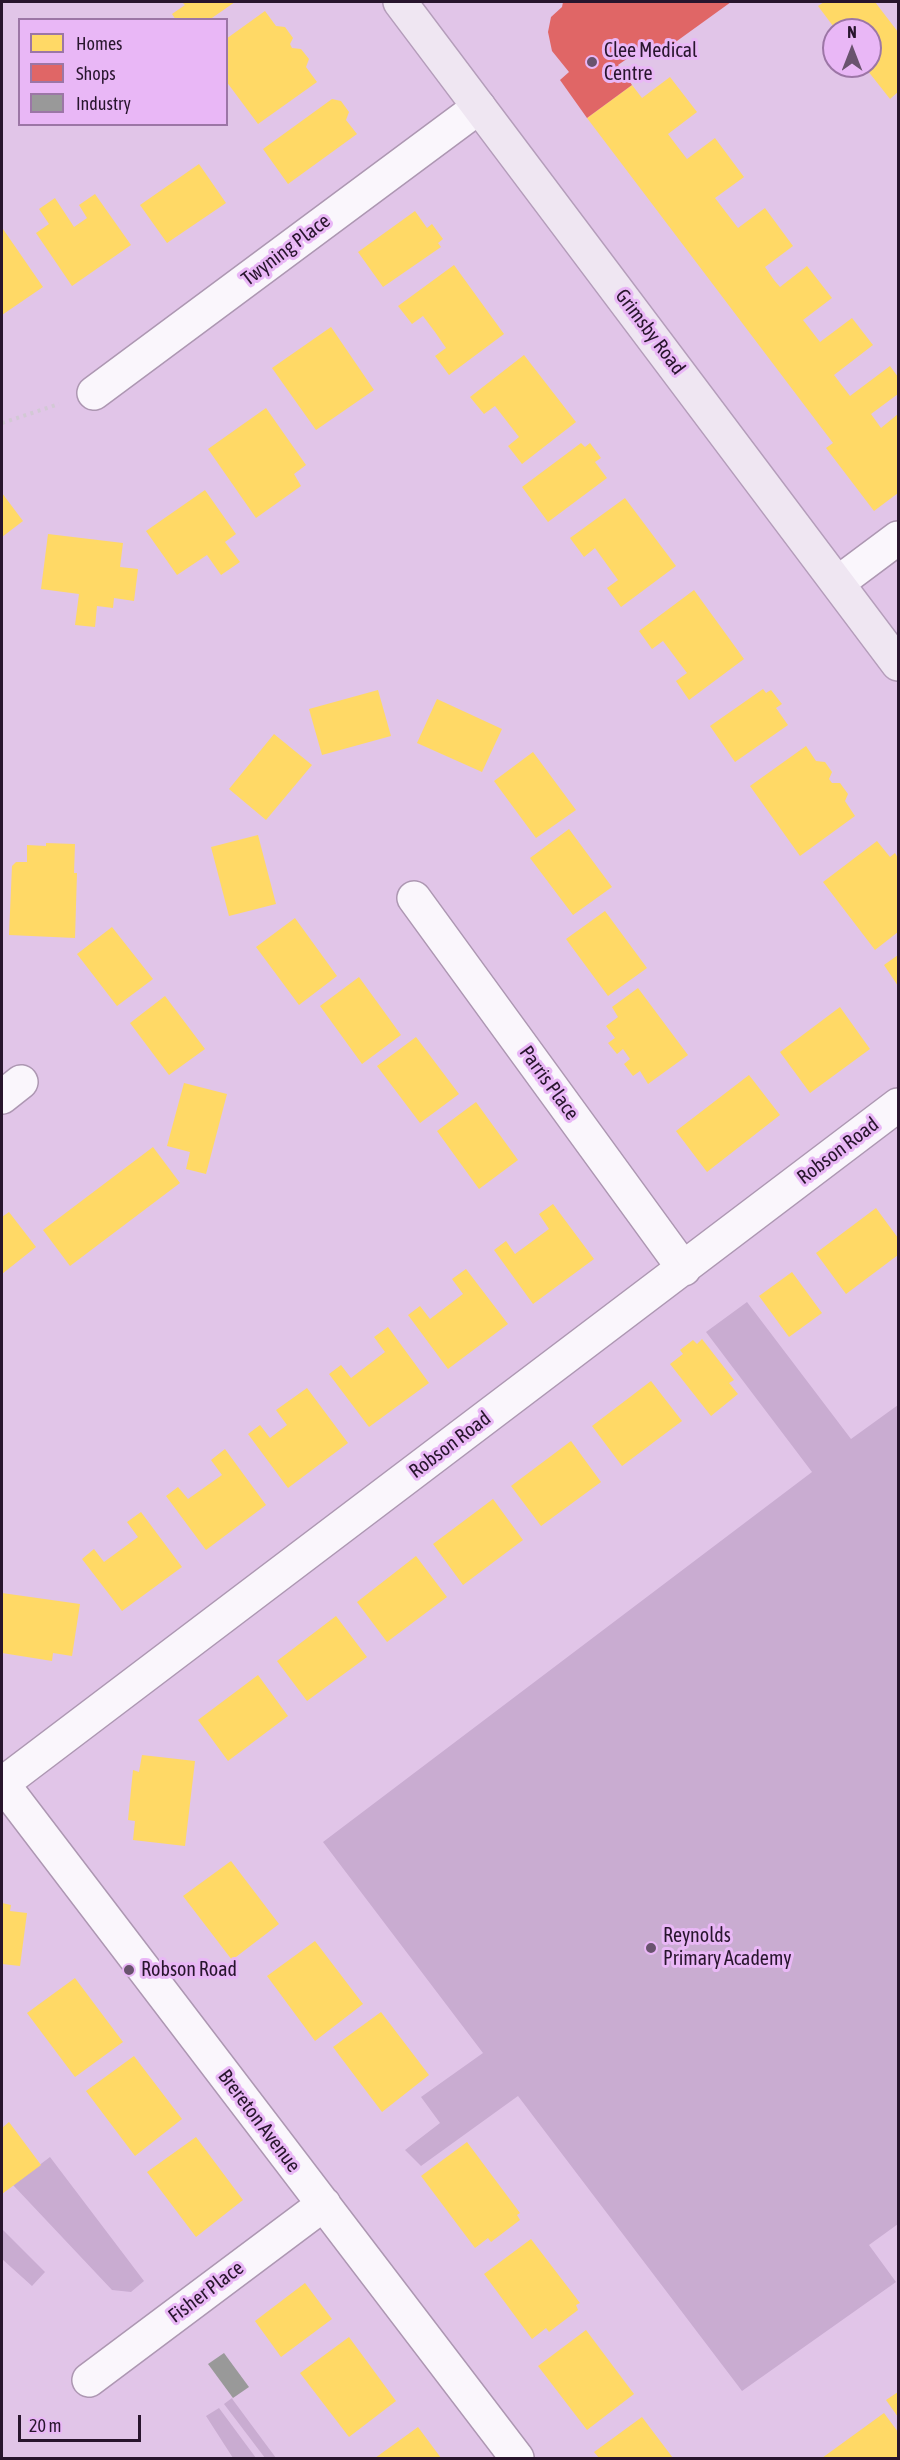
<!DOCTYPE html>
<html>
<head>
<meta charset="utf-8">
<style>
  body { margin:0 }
  #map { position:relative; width:900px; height:2460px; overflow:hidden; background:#e1c5e8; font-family:"Asap Condensed",sans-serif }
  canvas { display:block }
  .frame { position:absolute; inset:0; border:3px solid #28152d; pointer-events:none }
  .legend { position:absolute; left:18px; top:18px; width:210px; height:108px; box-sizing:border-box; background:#e9b7f6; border:2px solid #9c76a6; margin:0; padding:8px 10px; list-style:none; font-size:18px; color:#28152d }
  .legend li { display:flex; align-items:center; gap:12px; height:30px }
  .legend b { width:30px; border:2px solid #9c76a6 }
  .north { position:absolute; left:822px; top:18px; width:60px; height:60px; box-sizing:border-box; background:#e9b7f6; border:2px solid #9c76a6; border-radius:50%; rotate:0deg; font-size:16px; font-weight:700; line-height:24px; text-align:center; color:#28152d }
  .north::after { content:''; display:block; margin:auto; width:21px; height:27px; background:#69536e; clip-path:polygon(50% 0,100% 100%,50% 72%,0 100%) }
  .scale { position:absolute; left:18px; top:2415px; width:123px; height:27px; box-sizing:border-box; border:3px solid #28152d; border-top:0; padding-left:8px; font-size:18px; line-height:21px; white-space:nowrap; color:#28152d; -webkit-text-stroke:4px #e9b7f6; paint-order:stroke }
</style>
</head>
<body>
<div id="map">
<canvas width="900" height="2460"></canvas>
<div class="frame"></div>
<ul class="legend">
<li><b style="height:16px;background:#ffd966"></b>Homes</li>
<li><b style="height:16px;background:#e06666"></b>Shops</li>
<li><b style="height:16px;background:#999"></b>Industry</li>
</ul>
<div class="north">N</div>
<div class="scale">20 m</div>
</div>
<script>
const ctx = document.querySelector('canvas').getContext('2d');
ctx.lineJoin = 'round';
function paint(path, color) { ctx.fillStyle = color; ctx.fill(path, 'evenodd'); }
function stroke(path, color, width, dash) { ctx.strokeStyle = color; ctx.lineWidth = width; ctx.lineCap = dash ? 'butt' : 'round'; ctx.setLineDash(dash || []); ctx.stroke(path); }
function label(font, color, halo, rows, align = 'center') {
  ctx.font = font + ' "Asap Condensed",sans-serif'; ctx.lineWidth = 6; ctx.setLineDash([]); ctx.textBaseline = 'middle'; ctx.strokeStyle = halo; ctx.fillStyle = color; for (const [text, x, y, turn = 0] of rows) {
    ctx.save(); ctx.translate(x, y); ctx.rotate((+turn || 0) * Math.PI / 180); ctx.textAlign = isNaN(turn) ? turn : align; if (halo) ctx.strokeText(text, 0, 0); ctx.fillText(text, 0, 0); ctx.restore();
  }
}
paint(new Path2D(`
  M747 1302 851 1439 898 1405V2224L869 2245 896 2282 742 2391 518 2096 421 2166 405 2150 440 2123 421 2097 483 2053 323 1842 812 1472 706 1332Z
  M50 2157 144 2281 131 2292 112 2290 13 2185Z
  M2 2229 45 2272 32 2286 2 2259Z
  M232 2398 233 2400 276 2458H265L224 2404Z
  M219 2408 256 2458H233L206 2416Z`), '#c9acd1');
paint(new Path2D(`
  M182 2H235L209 20H176L172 14 185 5Z
  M824 2H875L898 32V92L890 99 864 66H870V30H836L818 6Z
  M265 11 276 26 285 27 293 38 290 44 292 48 301 49 309 59 306 67 317 82 258 124 226 81V39Z
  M670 77 697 112 668 134 677 146 687 159 715 138 744 177 715 198 738 228 765 208 793 246 765 267 774 280 780 287 807 266 832 298 803 320 820 342 852 318 873 345 834 375 850 396 890 366 898 377V394L871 414 881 428 898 414V493L874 511 826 448 833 443 587 118 632 85 642 98Z
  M332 99 341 101 349 112 346 120 357 134 288 184 263 149Z
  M199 164 226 203 167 243 140 205Z
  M95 194 131 245 72 286 36 233 49 224 39 209 55 198 74 227 87 218 79 205Z
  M415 211 427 228 432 224 443 239 438 243 441 247 383 287 358 252Z
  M3 229 43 287 2 315V230Z
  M454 265 504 334 449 375 435 356 446 348 435 332 423 316 412 324 398 306Z
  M331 327 374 390 316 430 272 368Z
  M524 355 576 422 522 464 508 446 519 437 495 406 484 414 470 397Z
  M266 408 306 465 294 474 301 486 256 518 208 449Z
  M581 443 585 447 590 443 601 458 595 462 607 478 548 522 522 487Z
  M205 490 236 534 225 542 240 562 221 575 207 555 177 575 146 531Z
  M2 493 23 521 2 537Z
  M625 498 676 566 621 607 607 588 618 580 595 548 584 557 570 538Z
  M48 534 123 543 120 567 138 569 134 601 114 598 113 608 97 606 95 627 75 625 79 594 41 589Z
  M694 590 744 659 689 700 676 681 687 673 663 641 652 649 639 631Z
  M763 689 766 693 771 690 782 704 776 708 788 725 735 762 710 726Z
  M378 690 391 736 322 755 309 709Z
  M437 699 502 729 482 772 417 743Z
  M274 734 312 765 266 820 229 789Z
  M806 746 816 761 825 762 832 772 829 779 832 783H840L848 794 845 801 855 816 800 856 750 786Z
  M533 752 576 810 536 838 494 781Z
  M569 829 612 887 573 915 530 858Z
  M258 835 276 904 229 916 211 847Z
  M877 841 890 857 895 853 898 858V932L875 950 823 882Z
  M46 843 75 844 74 873H77L75 938 9 935 12 866 16 862H27V845L46 846Z
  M605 911 647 968 608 996 566 939Z
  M295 918 337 976 299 1005 256 947Z
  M112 927 153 979 117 1006 77 954Z
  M898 955V986L884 965Z
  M359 977 401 1035 362 1064 320 1006Z
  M638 988 688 1055 648 1084 640 1071 633 1076 624 1064 630 1059 623 1049 617 1054 608 1043 615 1038 606 1026 618 1017 612 1007Z
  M165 996 205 1049 169 1075 130 1023Z
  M840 1007 870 1049 810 1093 780 1052Z
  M416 1037 459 1094 420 1123 377 1066Z
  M749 1075 780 1115 707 1172 676 1131Z
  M184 1083 227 1094 206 1174 186 1169 190 1152 167 1146Z
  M476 1102 518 1160 479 1189 437 1131Z
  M153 1147 180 1183 70 1266 43 1230Z
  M553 1204 594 1259 533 1304 494 1250 506 1241 515 1254 549 1229 539 1214Z
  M876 1208 898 1238V1255L846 1294 816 1253Z
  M9 1212 36 1247 2 1274V1217Z
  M466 1269 508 1324 448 1369 408 1315 420 1306 430 1319 463 1294 452 1279Z
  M792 1272 822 1313 789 1337 759 1296Z
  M388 1327 429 1383 369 1427 329 1374 341 1365 351 1378 385 1352 374 1337Z
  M702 1339 734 1380 729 1383 738 1394 711 1416 670 1364 683 1354 680 1350 693 1340 697 1344Z
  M651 1381 682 1421 622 1466 592 1426Z
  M307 1388 348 1443 288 1488 248 1434 260 1425 270 1438 287 1425 276 1410Z
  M571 1441 601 1482 541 1526 511 1486Z
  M225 1449 266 1505 206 1550 166 1496 178 1487 188 1499 222 1475 211 1460Z
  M493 1499 523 1540 463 1585 433 1544Z
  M141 1512 182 1567 122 1611 82 1559 94 1549 104 1562 138 1537 127 1522Z
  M416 1556 447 1597 387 1642 357 1602Z
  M2 1593 80 1604 72 1656 53 1653 52 1661 2 1653Z
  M336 1616 367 1657 307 1701 277 1661Z
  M258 1675 288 1716 228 1761 198 1720Z
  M142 1755 195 1761 185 1846 133 1840 135 1821 128 1820 133 1770 139 1772Z
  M231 1861 279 1924 232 1960 183 1896Z
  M2 1903 11 1905 10 1911 27 1913 20 1966 2 1964Z
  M315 1941 363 2004 315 2041 267 1976Z
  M75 1978 123 2042 75 2077 27 2013Z
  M381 2012 429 2075 382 2112 333 2047Z
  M134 2056 182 2119 135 2156 86 2091Z
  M9 2122 41 2165 2 2194V2128Z
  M196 2137 243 2200 196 2237 147 2172Z
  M467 2142 520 2213 517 2215 520 2220 491 2242 488 2238 475 2248 421 2176Z
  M531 2239 580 2303 576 2305 578 2310 549 2332 546 2328 532 2339 484 2274Z
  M305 2283 332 2319 281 2357 255 2321Z
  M586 2330 634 2394 587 2430 538 2366Z
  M349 2337 396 2401 349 2437 300 2373Z
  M898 2392V2417L886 2400Z
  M884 2413 898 2432V2458H822Z
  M642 2417 673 2458H599L594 2452Z
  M418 2427 441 2458H375Z`), '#ffd966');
paint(new Path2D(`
  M563 2H731L652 59 641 49 618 65 632 85 587 118 560 80 569 72 552 51 548 32 551 17 562 7Z`), '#e06666');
paint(new Path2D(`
  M224 2353 249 2387 233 2398 208 2364Z`), '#999');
const minor = new Path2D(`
  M94 393 479 107
  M839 582 898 538
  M414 898 684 1269
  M2 1097 21 1082
  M2 1783 517 2458
  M2 1784 898 1105
  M89 2380 324 2204`);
const primary = new Path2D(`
  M400 2 898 664`);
stroke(minor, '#ad97b2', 36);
stroke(primary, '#b49dba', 36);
stroke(new Path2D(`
  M2 423 59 404`), '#d2c9d4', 4, [3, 4.5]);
stroke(minor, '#faf6fc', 33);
stroke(primary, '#efe6f2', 33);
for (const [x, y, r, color] of [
  [592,62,6,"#69536e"],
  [651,1948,6,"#69536e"],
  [129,1970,6,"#69536e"]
]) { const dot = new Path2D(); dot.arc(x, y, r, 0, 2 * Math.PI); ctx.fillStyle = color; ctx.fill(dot); stroke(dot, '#e9b7f6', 2); }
label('20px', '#28152d', '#e9b7f6', [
  ["Clee Medical",604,51],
  ["Centre",604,74],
  ["Reynolds",663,1936],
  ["Primary Academy",663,1959],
  ["Robson Road",141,1970]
], 'left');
label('20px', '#28152d', '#e9b7f6', [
  ["Twyning Place",286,250,-37],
  ["Grimsby Road",650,332,53],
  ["Parris Place",549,1083,54],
  ["Robson Road",838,1151,-37],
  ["Robson Road",450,1445,-37],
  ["Brereton Avenue",259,2121,53],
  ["Fisher Place",206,2292,-37]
]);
</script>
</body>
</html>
